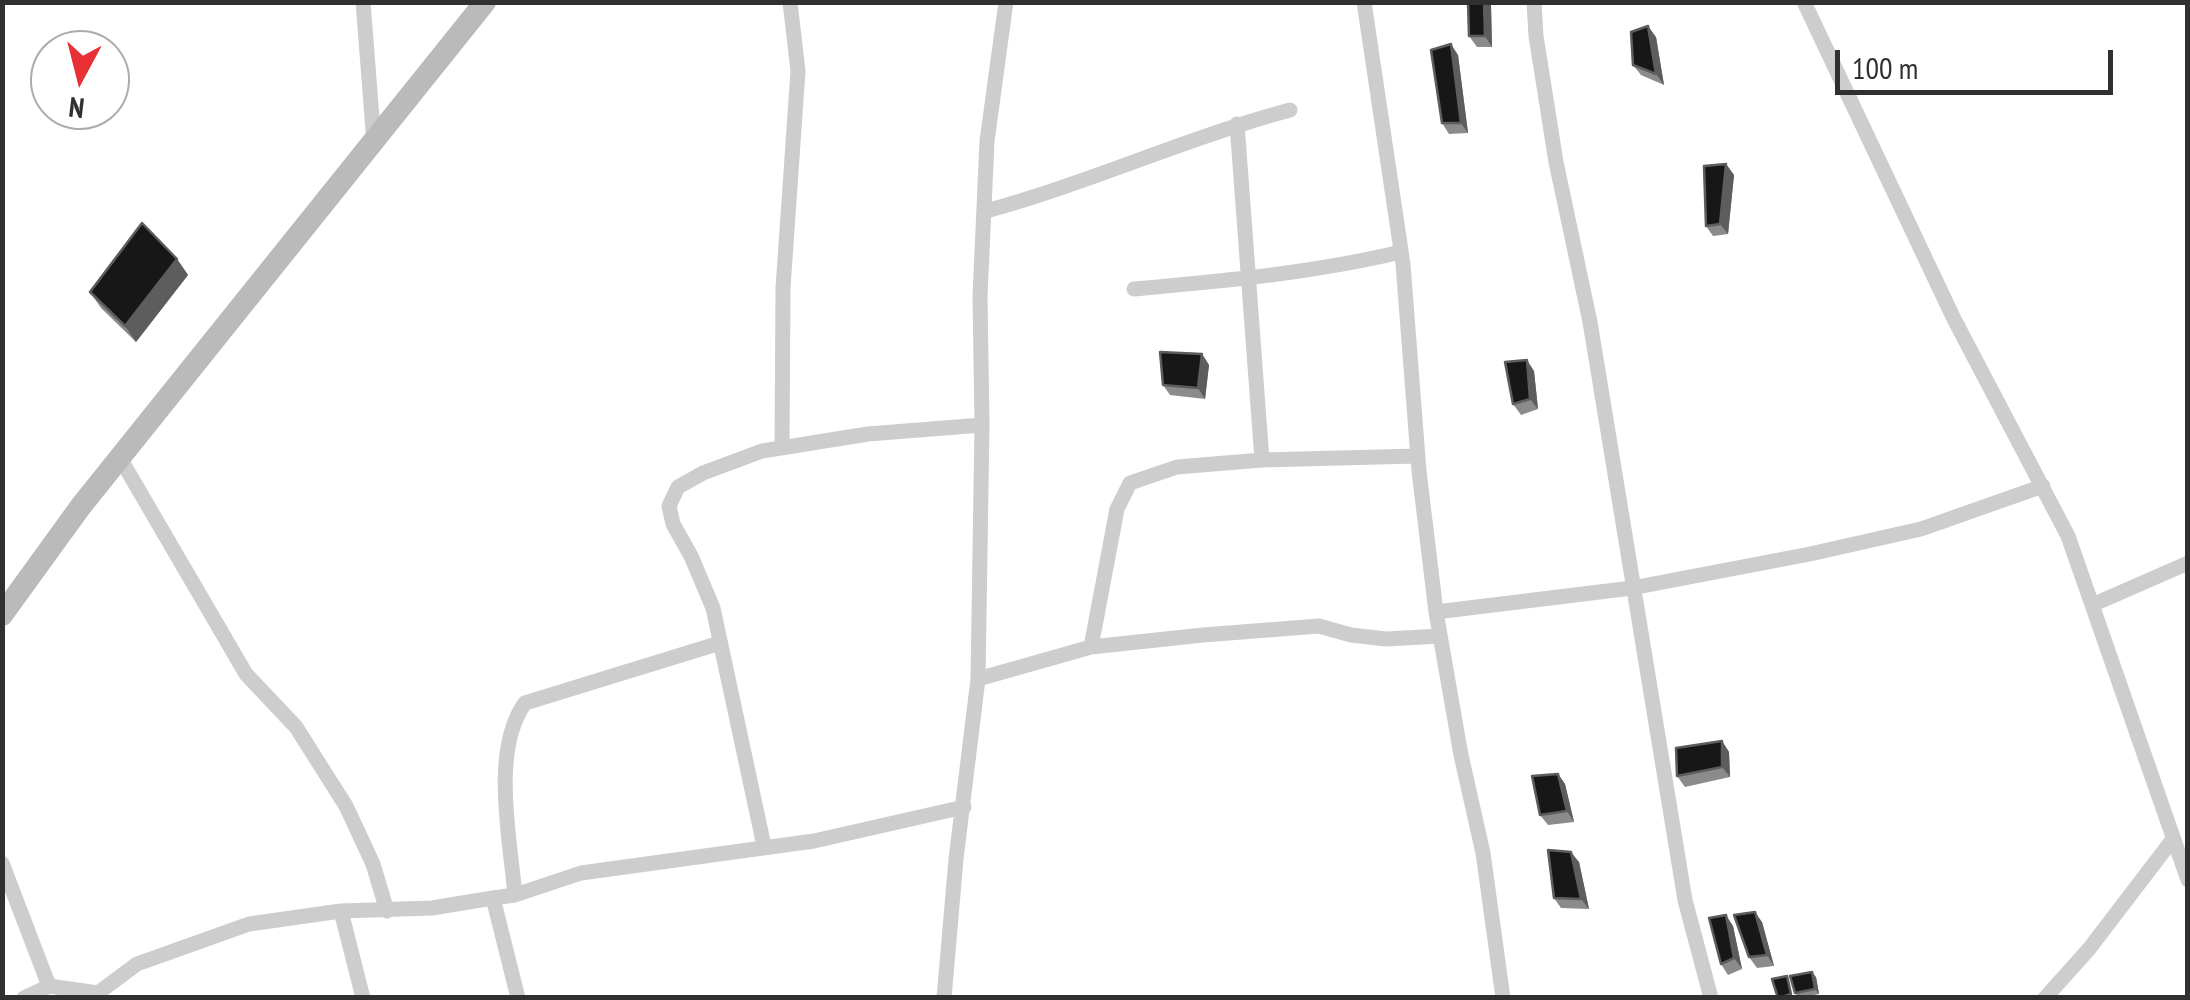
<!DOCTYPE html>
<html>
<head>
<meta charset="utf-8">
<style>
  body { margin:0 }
  #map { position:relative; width:2190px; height:1000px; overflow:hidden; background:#fff; font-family:"PT Sans Narrow",sans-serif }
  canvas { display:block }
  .frame { position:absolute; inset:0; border:5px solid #303030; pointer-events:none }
  .north { position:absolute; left:30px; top:30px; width:100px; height:100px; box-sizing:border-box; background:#fff; border:2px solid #acacac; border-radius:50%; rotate:187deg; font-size:28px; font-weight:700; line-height:40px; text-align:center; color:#303030 }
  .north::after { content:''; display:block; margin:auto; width:35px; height:45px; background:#e93037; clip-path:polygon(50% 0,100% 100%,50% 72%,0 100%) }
  .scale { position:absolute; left:1835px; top:50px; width:278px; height:45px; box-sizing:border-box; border:5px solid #303030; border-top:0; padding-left:12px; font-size:30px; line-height:35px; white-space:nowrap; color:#303030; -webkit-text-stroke:8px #fff; paint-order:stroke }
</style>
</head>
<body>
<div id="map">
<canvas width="2190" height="1000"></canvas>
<div class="frame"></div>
<div class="north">N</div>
<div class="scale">100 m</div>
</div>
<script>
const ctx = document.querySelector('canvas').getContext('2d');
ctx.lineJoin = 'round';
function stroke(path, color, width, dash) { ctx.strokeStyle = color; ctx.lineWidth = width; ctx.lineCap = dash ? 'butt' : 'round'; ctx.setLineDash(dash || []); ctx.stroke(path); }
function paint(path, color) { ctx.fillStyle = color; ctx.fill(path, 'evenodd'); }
stroke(new Path2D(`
  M363 2 374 143
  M1364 2 1403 264 1419 471 1436 612 1461 755 1483 853 1503 998
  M1534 2 1536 36 1556 162 1590 322 1685 900 1711 998
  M1804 2 1954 319 2068 536 2188 880
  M1237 124 1262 460
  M986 211C1089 183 1186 138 1290 110
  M1134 289C1224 281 1312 273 1401 252
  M782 448 783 288 798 71 790 2
  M120 458 246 674 296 727 346 806 373 864 387 911
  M2092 605 2188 563
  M1436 612 1632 588 1810 554 1921 529 2043 486
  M1091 647 1117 509 1130 483 1177 467 1262 460 1417 456
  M978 679 1091 647 1203 635 1319 626 1351 635 1386 639 1440 636
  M764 846 713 608 691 556 673 524 669 506 678 487 703 473 762 451 868 434 982 425
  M2 863 49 986
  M515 895C510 838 491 750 525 703L720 643
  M493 898 518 998
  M341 911 363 998
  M98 993 137 964 249 924 341 911 432 908 493 898 515 895 581 873 814 841 964 807
  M24 998 49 986 98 993 101 998
  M944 998 956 859 978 679 982 425 980 296 987 141 1006 2
  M2045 998 2089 949 2173 839`), '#cdcdcd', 15);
stroke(new Path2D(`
  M2 615 81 506 485 2`), '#bababa', 22);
paint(new Path2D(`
  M1491 4 1492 47H1477L1469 36Z
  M1656 37 1664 85 1641 75 1633 65Z
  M1458 55 1468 133 1449 134 1442 123Z
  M1726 164 1734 175 1728 234 1713 236 1706 226Z
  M177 259 188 275 136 342 101 308 90 292Z
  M1202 354 1209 365 1205 399 1170 395 1163 385Z
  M1534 371 1538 409 1521 415 1513 404Z
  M1722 741 1729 752 1730 777 1685 787 1677 776Z
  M1558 774 1565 784 1574 822 1548 825 1540 815Z
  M1579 862 1589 909 1561 908 1554 898Z
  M1762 922 1774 966 1757 968 1749 957Z
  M1733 926 1742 969 1728 975 1721 964Z
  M1816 977 1819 994 1799 998 1795 993Z`), '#8b8b8b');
paint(new Path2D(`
  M1484 2 1491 4 1492 47 1485 36Z
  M1648 26 1656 37 1664 85 1656 74Z
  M1451 44 1458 55 1468 133 1461 123Z
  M1726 164 1734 175 1728 234 1720 224Z
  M177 259 188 275 136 342 125 326Z
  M1202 354 1209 365 1205 399 1198 388Z
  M1527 360 1534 371 1538 409 1530 399Z
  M1722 741 1729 752 1730 777 1722 767Z
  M1558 774 1565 784 1574 822 1567 811Z
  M1571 852 1579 862 1589 909 1581 899Z
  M1755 912 1762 922 1774 966 1767 955Z
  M1726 915 1733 926 1742 969 1734 958Z
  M1812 972 1816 977 1819 994 1815 989Z`), '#5d5d5d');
const building = new Path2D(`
  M1468 2H1484L1485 36H1469Z
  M1648 26 1656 74 1633 65 1631 32Z
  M1451 44 1461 123H1442L1431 50Z
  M1726 164 1720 224 1706 226 1704 166Z
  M142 223 177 259 125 326 90 292Z
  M1160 352 1202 354 1198 388 1163 385Z
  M1527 360 1530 399 1513 404 1505 362Z
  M1722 741V767L1677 776 1676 748Z
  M1558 774 1567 811 1540 815 1532 776Z
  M1548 850 1571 852 1581 899 1554 898Z
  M1755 912 1767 955 1749 957 1734 915Z
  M1726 915 1734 958 1721 964 1709 918Z
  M1812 972 1815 989 1795 993 1790 976Z
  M1787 976 1791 994 1778 998 1772 979Z`);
paint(building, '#171717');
stroke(building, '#5d5d5d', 2.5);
</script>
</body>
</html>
